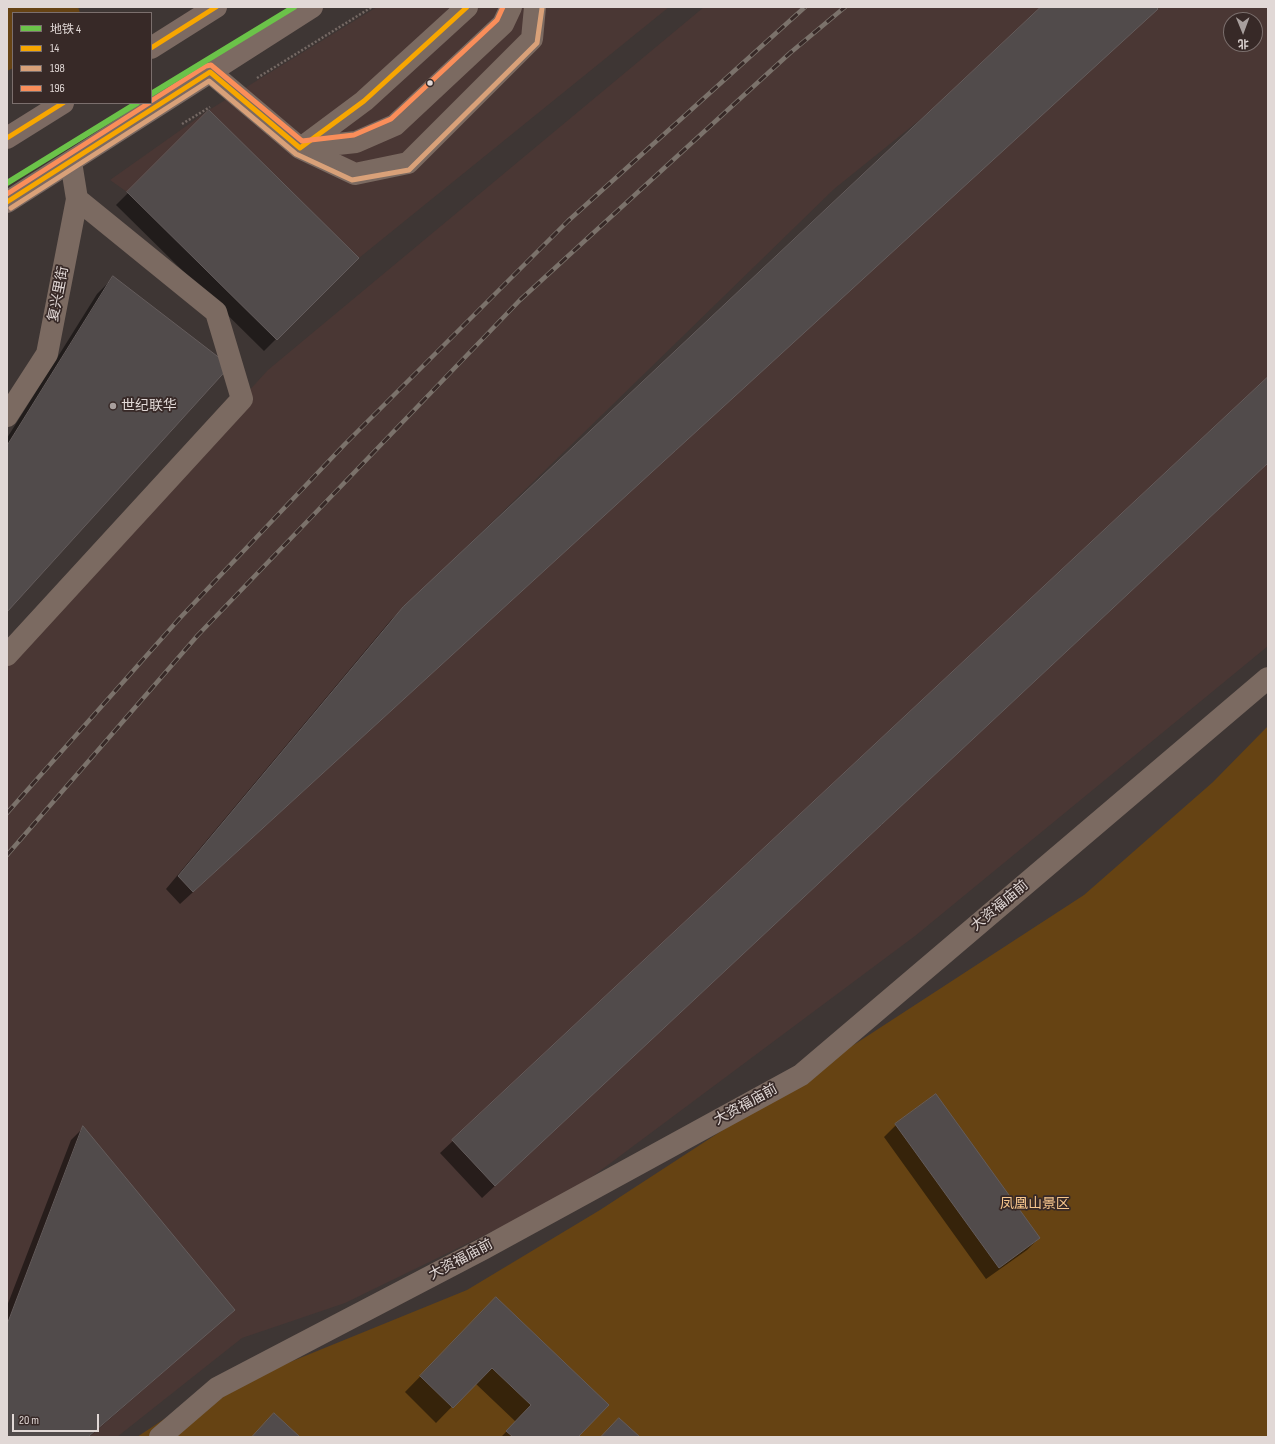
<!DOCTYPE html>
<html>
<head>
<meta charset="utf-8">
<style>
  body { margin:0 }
  #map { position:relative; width:1275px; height:1444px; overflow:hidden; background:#3e3634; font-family:"Sofia Sans Condensed","Noto Sans SC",sans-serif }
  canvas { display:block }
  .frame { position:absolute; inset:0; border:8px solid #e1d8d6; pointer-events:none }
  .legend { position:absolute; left:12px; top:12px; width:140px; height:92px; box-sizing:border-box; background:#372927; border:1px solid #7b6f6d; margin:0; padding:5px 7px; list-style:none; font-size:12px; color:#e1d8d6 }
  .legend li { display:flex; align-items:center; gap:8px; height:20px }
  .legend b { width:20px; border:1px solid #7b6f6d }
  .north { position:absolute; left:1223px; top:12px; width:40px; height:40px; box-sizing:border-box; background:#372927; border:1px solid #7b6f6d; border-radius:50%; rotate:179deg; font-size:11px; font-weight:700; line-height:16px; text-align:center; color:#e1d8d6 }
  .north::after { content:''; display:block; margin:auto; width:14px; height:18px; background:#a89f9d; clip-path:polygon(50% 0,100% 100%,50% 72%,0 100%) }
  .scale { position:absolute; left:12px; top:1414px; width:87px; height:18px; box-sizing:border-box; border:2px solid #e1d8d6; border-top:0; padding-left:5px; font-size:12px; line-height:14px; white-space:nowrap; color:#e1d8d6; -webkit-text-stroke:3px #372927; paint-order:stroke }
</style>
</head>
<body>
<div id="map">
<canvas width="1275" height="1444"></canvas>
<div class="frame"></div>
<ul class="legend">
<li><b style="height:5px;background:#6bc349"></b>地铁 4</li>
<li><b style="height:5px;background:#f7a600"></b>14</li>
<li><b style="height:5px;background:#d9a179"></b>198</li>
<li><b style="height:5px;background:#fa8e5a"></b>196</li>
</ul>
<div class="north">北</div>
<div class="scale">20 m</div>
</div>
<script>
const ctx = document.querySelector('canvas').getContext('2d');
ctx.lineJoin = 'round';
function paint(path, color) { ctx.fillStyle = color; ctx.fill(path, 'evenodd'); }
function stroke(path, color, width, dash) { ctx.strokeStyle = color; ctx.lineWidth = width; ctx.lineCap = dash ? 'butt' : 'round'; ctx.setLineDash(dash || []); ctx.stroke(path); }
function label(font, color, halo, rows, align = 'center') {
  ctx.font = font + ' "Sofia Sans Condensed","Noto Sans SC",sans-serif'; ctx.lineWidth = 3.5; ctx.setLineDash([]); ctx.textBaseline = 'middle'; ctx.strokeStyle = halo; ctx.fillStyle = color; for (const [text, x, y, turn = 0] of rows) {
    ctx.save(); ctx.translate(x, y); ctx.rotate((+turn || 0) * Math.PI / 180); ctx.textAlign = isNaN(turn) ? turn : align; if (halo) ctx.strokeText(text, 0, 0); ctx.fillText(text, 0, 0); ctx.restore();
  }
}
paint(new Path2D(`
  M377 7H669L359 258 277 340 127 192 110 180 209 110Z
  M704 7H1060L834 189 454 559 1070 7H1268V646L915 936 569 1194 345 1303 242 1338 117 1437H7V655L268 370ZM1231 20H1255V44H1231Z`), '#4a3734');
paint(new Path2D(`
  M7 7H78L80 13H13V68L7 71Z
  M1268 726V1437H137L187 1404 467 1290 600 1210 1084 895 1213 782Z`), '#664313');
paint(new Path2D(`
  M1042 7H1154L1157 9 180 904 166 889 391 620Z
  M209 112 357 258 264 351 116 205Z
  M113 278 7 611V438L97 294Z
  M1268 378V463L482 1198 440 1153Z
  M896 1125 1039 1238 1027 1250 986 1279 884 1137Z
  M83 1128 234 1310 89 1437H7V1306L71 1140Z
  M480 1315 577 1437H501L516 1422 475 1383 436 1423 405 1392Z`), '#0007');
const building = new Path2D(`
  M1041 7H1156L1158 9 193 892 178 876 403 607Z
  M209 110 359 258 277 340 127 192Z
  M113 276 230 366 7 612V446Z
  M1268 377V463L495 1186 452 1140Z
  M936 1094 1040 1238 999 1268 895 1124Z
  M83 1126 235 1310 88 1437H7V1325Z
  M496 1297 609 1405 578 1437H513L506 1431 531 1405 492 1368 453 1408 420 1376Z
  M274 1413 300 1437H252Z
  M619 1418 640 1437H601Z`);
paint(building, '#514b4b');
stroke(building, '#645c5c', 1);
stroke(new Path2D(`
  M257 78 372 7
  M182 124 210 107`), '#756964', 2.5, [2, 2]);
stroke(new Path2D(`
  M210 72 300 148 355 174 408 163 532 39 535 7
  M300 148 356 142 395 125 503 24 511 7
  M301 148 364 101 467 7
  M7 416 47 354 77 199 71 162
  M7 655 242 399 216 312 77 199
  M160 1437 217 1388 483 1249 801 1075 1268 678`), '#7b6a61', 22);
stroke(new Path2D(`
  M151 48 216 7
  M7 138 63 103
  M7 202 312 7`), '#7c6a62', 22);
const rail = new Path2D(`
  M7 813 179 619 345 444 568 221 805 7
  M7 855 198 635 520 300 790 53 845 7`);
stroke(rail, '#7b726b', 4.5);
stroke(rail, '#372927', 3, [9]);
stroke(new Path2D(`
  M151 48 216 7
  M7 138 63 103
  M7 202 210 72 300 148 364 101 467 7`), '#f7a600', 5);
stroke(new Path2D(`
  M11 208 209 81 296 154 352 180 409 170 537 43 542 8`), '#d9a179', 5);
stroke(new Path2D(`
  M151 101 206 66 211 65 302 141 354 135 391 119 497 20 503 7
  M7 194 149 103`), '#fa8e5a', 5);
stroke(new Path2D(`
  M151 94 294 7
  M7 183 137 103`), '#6bc349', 6);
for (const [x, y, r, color] of [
  [430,83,3.5,"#e1d8d6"],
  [113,406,4,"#a89f9d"]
]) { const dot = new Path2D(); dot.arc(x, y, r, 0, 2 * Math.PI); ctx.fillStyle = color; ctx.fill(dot); stroke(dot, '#372927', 1.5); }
label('14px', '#e1d8d6', '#372927', [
  ["复兴里街",59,294,-79],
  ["大资福庙前",1000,906,-40],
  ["大资福庙前",746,1105,-29],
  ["大资福庙前",461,1260,-28]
]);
label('14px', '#e1d8d6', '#372927', [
  ["世纪联华",121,406]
], 'left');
label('14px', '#f7c68d', '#372927', [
  ["凤凰山景区",1035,1204]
]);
</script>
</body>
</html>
